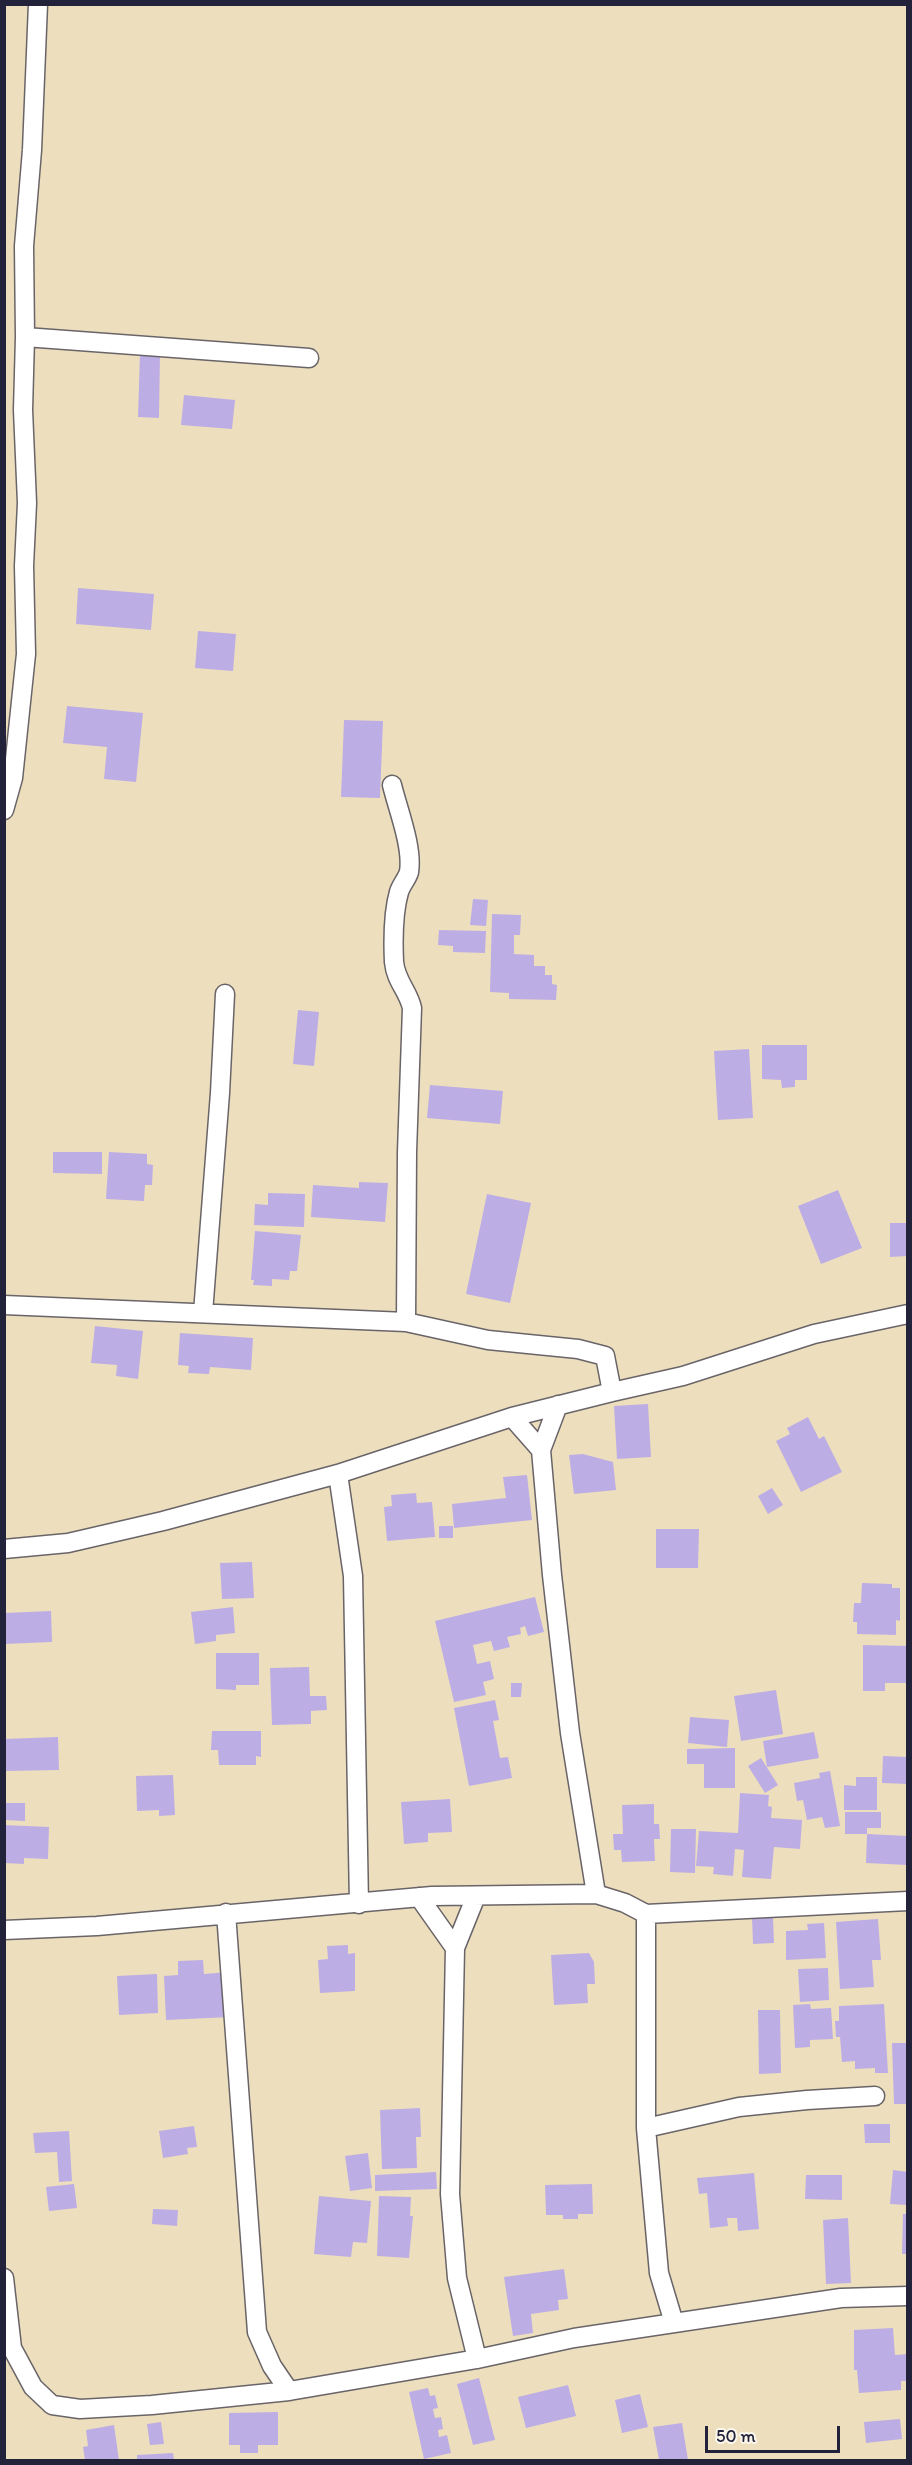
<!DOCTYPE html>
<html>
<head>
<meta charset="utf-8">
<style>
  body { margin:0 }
  #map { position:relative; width:912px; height:2465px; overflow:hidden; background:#eddfbd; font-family:Itim,sans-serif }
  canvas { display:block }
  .frame { position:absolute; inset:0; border:6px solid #22223b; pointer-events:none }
  .scale { position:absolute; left:705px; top:2426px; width:135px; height:27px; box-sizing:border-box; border:3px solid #22223b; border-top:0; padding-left:8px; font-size:18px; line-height:21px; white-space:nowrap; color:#22223b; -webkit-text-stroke:4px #fbf7ec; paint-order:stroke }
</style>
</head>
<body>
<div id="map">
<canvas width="912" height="2465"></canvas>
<div class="frame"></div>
<div class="scale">50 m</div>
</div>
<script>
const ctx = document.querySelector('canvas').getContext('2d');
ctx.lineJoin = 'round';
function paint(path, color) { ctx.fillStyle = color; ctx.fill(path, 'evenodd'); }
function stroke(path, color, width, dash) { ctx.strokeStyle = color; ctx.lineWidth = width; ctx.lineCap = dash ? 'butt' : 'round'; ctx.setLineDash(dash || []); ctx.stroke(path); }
paint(new Path2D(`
  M140 353H160L159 418 138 417Z
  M184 395 235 400 232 429 181 425Z
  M78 588 154 594 151 630 76 624Z
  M198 631 236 634 233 671 195 668Z
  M67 706 143 713 136 782 104 779 107 747 63 743Z
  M344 720 383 721 380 798 341 797Z
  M473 899 488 900 486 926 470 925Z
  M492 914 521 915 520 935H514V954L534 955V966H545V975H552V984L557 985 556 1000 509 999V993L490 992Z
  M439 930 486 931 485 953 453 952V946L438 945Z
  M298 1010 319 1012 314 1066 293 1064Z
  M762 1045H807V1080H795V1087L782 1088 781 1080 762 1079Z
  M749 1049 753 1118 718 1120 714 1051Z
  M430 1085 503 1091 500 1124 427 1118Z
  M53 1152H102V1174L53 1173Z
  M109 1152 147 1154V1164L153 1165 152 1185H145L144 1201 106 1199Z
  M359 1182 388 1183 385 1222 311 1217 313 1185 359 1188Z
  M838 1190 862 1248 821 1264 798 1206Z
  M268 1193 305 1194 304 1227 254 1225 255 1204 268 1205Z
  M487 1194 531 1203 510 1303 466 1294Z
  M890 1223H908V1256L890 1257Z
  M255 1231 301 1235 297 1271H290L289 1280 272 1279V1286L253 1285 254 1280H251Z
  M95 1326 143 1331 138 1379 116 1376 117 1365 91 1363Z
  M180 1333 253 1338 251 1370 210 1367 209 1374 188 1373 189 1366 178 1365Z
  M648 1404 651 1457 617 1459 614 1406Z
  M808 1417 819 1439 824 1436 842 1472 801 1492 776 1441 790 1434 787 1428Z
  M583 1454 613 1462 616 1490 574 1494 569 1455Z
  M527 1475 532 1520 454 1528 452 1504 506 1498 503 1477Z
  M772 1488 783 1505 768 1514 758 1496Z
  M416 1493 417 1503 432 1502 435 1537 387 1541 384 1507 392 1506 391 1495Z
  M439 1526H453V1538H439Z
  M656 1529H699L698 1568H656Z
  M252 1562 254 1598 222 1599 220 1563Z
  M862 1583 892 1584V1588H900V1621L896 1620V1635L857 1634V1622H853L854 1603H861Z
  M535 1597 544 1632 528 1636 525 1626 520 1628 521 1634 507 1637 510 1647 494 1651 491 1641 473 1645 477 1664 490 1661 494 1679 483 1682 486 1695 454 1702 435 1621Z
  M233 1607 235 1633 216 1635V1641L195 1644 191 1612Z
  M51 1611 52 1642 4 1644V1613Z
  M863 1645 908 1646V1683H885V1691H863Z
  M216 1653H259V1685H236V1690L216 1689Z
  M309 1667 310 1696H326L327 1710 311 1711V1724L272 1725 270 1668Z
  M511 1683H522L521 1697H511Z
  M776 1690 783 1734 741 1741 734 1696Z
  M495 1700 499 1720 493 1721 500 1758 508 1757 512 1778 469 1786 454 1708Z
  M690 1717 729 1720 727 1747 688 1743Z
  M212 1731H261V1757L256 1756V1765H219L218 1750H211Z
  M814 1732 819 1758 767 1767 763 1741Z
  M58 1737 59 1770 4 1771V1739Z
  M735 1748V1788H704V1764H687V1749Z
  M883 1756 908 1757V1784L882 1783Z
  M761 1758 778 1785 765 1793 748 1766Z
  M830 1771 840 1826 825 1828 822 1817 807 1820 803 1800 797 1801 794 1783 820 1778 819 1773Z
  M173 1775 175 1815 159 1816V1810L137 1811 136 1776Z
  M856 1777H877V1810H844V1785L856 1786Z
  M740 1793 769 1795 768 1806 772 1807 771 1818 802 1820 800 1849 774 1847 771 1879 742 1877 744 1850 735 1849 733 1876 713 1874 714 1867 696 1866 699 1831 738 1833Z
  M450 1799 452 1832 428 1833V1842L404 1844 401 1802Z
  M4 1803H25V1821L4 1820Z
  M654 1804V1824H659L660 1839H654L655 1861 622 1862 621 1850H614L613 1834H623L622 1805Z
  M845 1812H881V1828H867V1834H845Z
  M4 1825 49 1827 48 1859 24 1858V1864L4 1863Z
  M671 1829H696L695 1873 670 1872Z
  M867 1834 908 1836V1865L866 1863Z
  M752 1917H773L774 1943 753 1944Z
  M878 1919 881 1960H872L874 1987 840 1989 836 1922Z
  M824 1923 826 1958 786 1960V1931L808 1930 807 1924Z
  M348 1945V1954L355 1953V1991L320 1993 318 1960 328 1959 327 1946Z
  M589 1953 594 1962 595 1984H587L588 2003 554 2005 551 1955Z
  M203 1960 204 1974 228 1972 230 2017 166 2020 164 1976 178 1975V1961Z
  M828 1968 829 2000 800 2002 798 1969Z
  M157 1974 158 2013 119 2015 117 1976Z
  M810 2004 811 2009 831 2008 833 2039 810 2040V2047L795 2048 793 2005Z
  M884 2004 888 2073H875V2068L855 2069V2061L842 2062 840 2037H836L835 2021H839V2006Z
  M758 2010H780L781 2073 759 2074Z
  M892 2043H908V2104H894Z
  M420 2108 421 2137H416L417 2168 382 2169 380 2110Z
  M864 2124H890V2143H865Z
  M194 2126 197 2147 187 2148 188 2154 163 2158 159 2131Z
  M69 2131 72 2181 59 2182 57 2152 35 2153 33 2133Z
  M368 2153 372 2188 350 2191 345 2156Z
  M893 2170 908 2172V2205L890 2204Z
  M436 2172 437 2189 375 2191V2175Z
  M754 2173 759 2229 738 2231 737 2218H727L728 2226 710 2228 707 2193 699 2194 697 2178Z
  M806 2175H842V2200L805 2199Z
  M74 2184 77 2208 49 2211 46 2187Z
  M592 2184 593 2214H578V2219H563V2215H546L545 2185Z
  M319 2196 371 2201 367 2243 353 2242 351 2257 314 2254Z
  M379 2196 411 2197 410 2216H413L409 2258 377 2256Z
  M153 2209 178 2210 177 2226 152 2224Z
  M903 2214H908V2254H902Z
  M848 2218 851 2283 826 2284 823 2220Z
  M564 2269 568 2299 558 2300 559 2310 531 2314 533 2333 513 2336 504 2277Z
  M893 2328 895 2355 908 2354V2381H901V2390L859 2393 857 2370H854V2330Z
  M479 2378 495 2440 473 2445 457 2384Z
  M568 2385 576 2416 526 2428 518 2397Z
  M428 2388 430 2396 435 2395 438 2408 433 2409 435 2418 441 2417 443 2429 438 2430 439 2437 447 2435 451 2453 424 2459 409 2392Z
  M640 2394 648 2427 622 2433 615 2400Z
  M278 2412V2445H258V2453H240V2445H229V2413Z
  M900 2419 902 2439 866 2443 864 2422Z
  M161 2422 164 2444 150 2445 147 2424Z
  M682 2423 688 2460H659L653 2427Z
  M114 2425 119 2460H85L83 2447 88 2446 86 2430Z
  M173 2453 174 2460H137V2455Z`), '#bdade5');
const minor = new Path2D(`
  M25 337 309 358
  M392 785C398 810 413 847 409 872 407 879 401 885 399 892 393 913 393 940 394 962 396 982 408 990 412 1008L407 1152 406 1322
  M4 810 13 778 26 654 24 566 27 503 23 410 25 337 24 246 32 150 38 4
  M4 1305 406 1322 488 1340 578 1349 605 1356 612 1392
  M203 1313 220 1093 225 994
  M558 1405 541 1450 552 1575 570 1733 596 1894
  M512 1417 541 1450
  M338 1474 353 1576 359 1904
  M4 1549 68 1543 163 1521 338 1474 512 1417 612 1392 683 1376 814 1334 908 1314
  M476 1896 455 1948 450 2194 457 2278 477 2359
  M419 1897 455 1948
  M226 1913 257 2332 272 2366 289 2391
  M646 1914V2128L659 2273 674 2323
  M4 1930 97 1926 432 1896 596 1894 625 1903 646 1914 908 1901
  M646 2128 739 2107 807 2100 875 2096
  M4 2278 12 2348 33 2387 52 2405 80 2409 152 2405 289 2391 477 2359 574 2338 841 2298 908 2296`);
stroke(minor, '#696468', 21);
stroke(minor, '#fff', 18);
</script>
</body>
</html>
